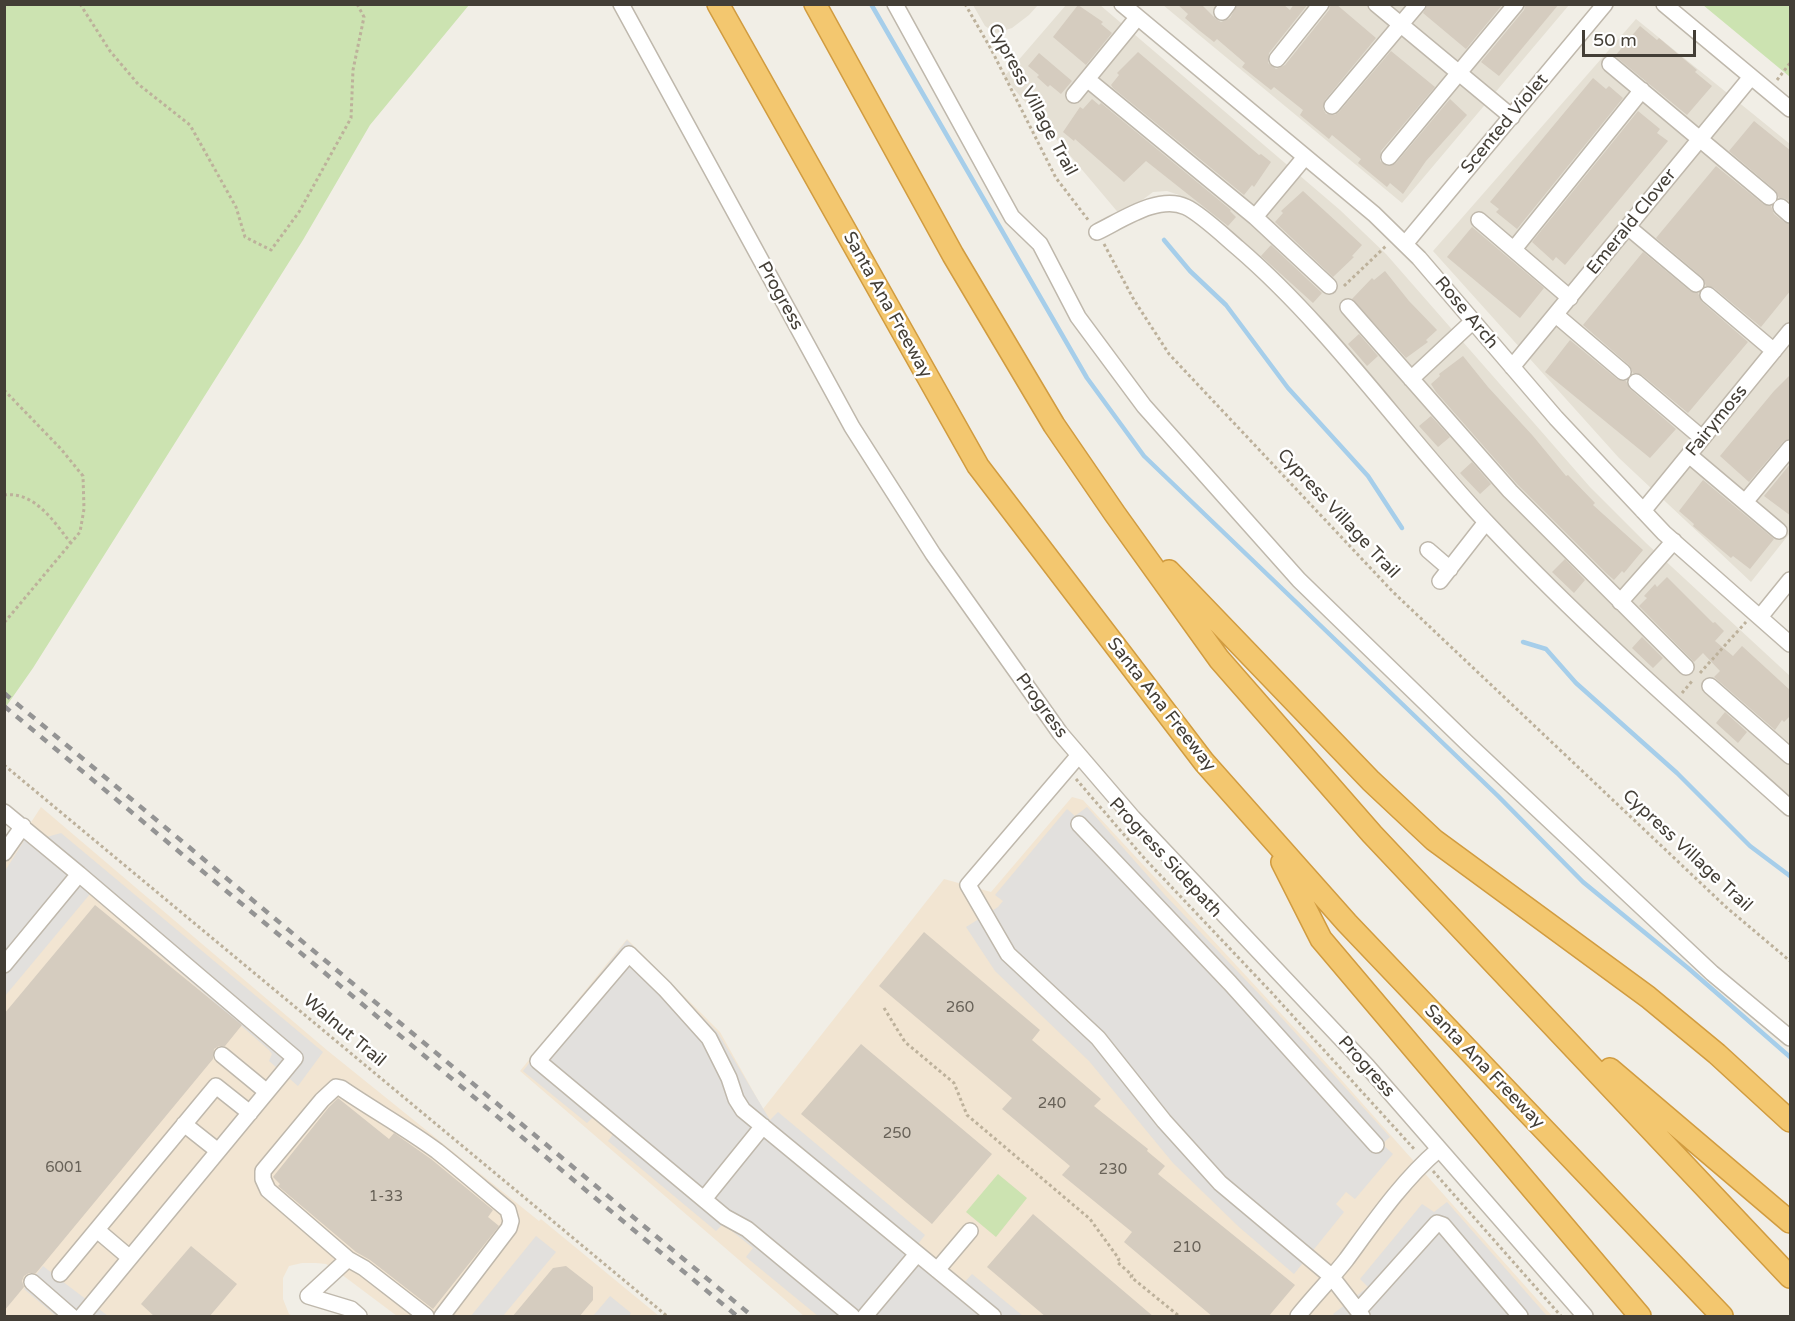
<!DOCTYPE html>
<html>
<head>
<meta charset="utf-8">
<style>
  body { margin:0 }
  #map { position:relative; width:1795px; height:1321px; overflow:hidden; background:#f1eee6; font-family:"Varela Round",sans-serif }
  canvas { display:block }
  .frame { position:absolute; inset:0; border:6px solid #433e36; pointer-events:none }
  .scale { position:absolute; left:1582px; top:30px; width:114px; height:27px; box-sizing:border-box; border:3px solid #433e36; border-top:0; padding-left:8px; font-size:18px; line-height:21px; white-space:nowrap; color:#433e36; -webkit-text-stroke:4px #fff; paint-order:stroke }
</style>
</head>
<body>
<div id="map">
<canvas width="1795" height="1321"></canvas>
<div class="frame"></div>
<div class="scale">50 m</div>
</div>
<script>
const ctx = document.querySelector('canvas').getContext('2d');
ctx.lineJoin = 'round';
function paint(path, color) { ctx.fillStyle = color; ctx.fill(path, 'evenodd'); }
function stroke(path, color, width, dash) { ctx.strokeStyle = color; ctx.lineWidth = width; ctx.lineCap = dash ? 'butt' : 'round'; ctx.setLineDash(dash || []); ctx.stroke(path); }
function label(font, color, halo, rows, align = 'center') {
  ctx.font = font + ' "Varela Round",sans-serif'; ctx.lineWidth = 5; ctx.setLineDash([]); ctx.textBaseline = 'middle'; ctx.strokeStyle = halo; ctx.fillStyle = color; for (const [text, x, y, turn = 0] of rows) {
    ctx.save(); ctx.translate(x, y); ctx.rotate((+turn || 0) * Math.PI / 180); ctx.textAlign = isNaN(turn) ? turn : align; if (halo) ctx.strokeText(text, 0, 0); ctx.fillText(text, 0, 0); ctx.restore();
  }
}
paint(new Path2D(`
  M973 5H1038L1029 15 1012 28 996 33 985 26Z
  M1066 5H1100L1340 210 1386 254 1590 487 1646 543 1790 676V796L1679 700 1573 600 1515 542 1311 309 1285 281 1242 242 1196 204 1182 196 1167 191 1153 192 1121 216 1004 77Z
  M1163 5H1569L1402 203Z
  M1636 19 1790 144V533L1751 582 1619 458 1433 251Z`), '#e5e0d4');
paint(new Path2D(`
  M1072 797 1083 800 1312 1047 1552 1316H804L520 1071 627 939 720 1032 763 1109 944 879 991 892Z
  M41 807 328 1051 539 1221 541 1219 659 1316H397L337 1271 326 1264 316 1263H302L289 1266 283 1278V1299L289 1314 293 1316H5L4 864Z`), '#f2e5d2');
paint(new Path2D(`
  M5 4 469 5 370 125 303 240 33 668 5 708Z
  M1703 5H1790V77Z
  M998 1174 1027 1198 996 1237 966 1212Z`), '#cce3b1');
paint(new Path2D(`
  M1087 807 1164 894 1280 1016 1390 1137 1382 1144 1393 1154 1355 1199 1346 1192 1336 1204 1344 1212 1294 1274 1239 1227 1173 1163 1089 1061 995 971 966 927 998 907 1003 901 995 895 1067 809 1075 816Z
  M32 828 43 838 61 833 323 1052 298 1086 269 1061 272 1054 269 1050 90 894 5 996V871Z
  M627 940 718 1033 770 1120 778 1112 925 1235 918 1244 964 1283 972 1274 1023 1316H818L746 1257 753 1248 723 1224 716 1231 608 1141 614 1133 594 1116 587 1123 523 1071Z
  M1447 1202 1547 1316H1335L1333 1314 1368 1287 1360 1279 1422 1204 1434 1212Z
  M536 1236 556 1252 503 1316H471Z
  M43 1266 62 1281 108 1316H56L24 1289Z
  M610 1296 631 1313 629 1316H593Z`), '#e2e0dd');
stroke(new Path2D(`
  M871 4 1087 378 1144 456 1498 796 1583 882 1688 968 1790 1057
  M1164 240 1190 271 1226 305 1288 388 1368 476 1402 528
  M1523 642 1546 649 1576 683 1677 773 1750 846 1790 876`), '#a6ceea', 4.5);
paint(new Path2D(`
  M1177 4H1201L1216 19 1221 22 1230 18 1238 4 1284 5 1290 10 1294 4H1308L1269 53 1268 63 1276 69 1285 65 1329 10 1331 4H1336L1376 38 1325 100 1323 109 1326 114 1335 115 1339 112 1391 51 1435 87 1381 151 1380 161 1387 166 1396 163 1450 99 1467 115 1426 161 1403 194 1390 183 1387 187 1358 163 1361 159 1332 135 1329 139 1300 115 1303 110 1274 87 1271 90 1242 67 1245 63 1217 39 1214 42 1200 31 1185 18 1188 14Z
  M1428 4H1503L1466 49 1423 13Z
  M1526 4H1559L1499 76 1481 62 1524 10Z
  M1078 5 1103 22 1101 24 1112 33 1086 65 1053 37Z
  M1640 26 1657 40 1659 38 1697 70 1695 72 1712 86 1687 115 1615 56Z
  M1138 52 1259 155 1261 154 1271 162 1254 187 1252 185 1244 195 1113 88 1111 85 1119 75 1117 73Z
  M1039 53 1072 81 1061 94 1050 85 1048 87 1037 77 1039 75 1028 66Z
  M1593 78 1606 89 1609 86 1623 98 1517 229 1496 212 1499 209 1490 202Z
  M1092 99 1099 105 1101 103 1231 210 1230 211 1236 217 1228 226 1146 161 1124 182 1075 139 1074 141 1063 132 1080 107 1083 109Z
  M1638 111 1660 129 1657 133 1668 141 1565 265 1556 257 1553 261 1532 242Z
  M1754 121 1791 151V202L1784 198H1779L1775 190 1729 151Z
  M1716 166 1763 204 1771 206 1774 214 1784 222 1791 224V290L1761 327 1714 288 1706 286 1702 277 1656 238Z
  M1303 191 1362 245 1352 256 1354 257 1333 277 1275 222 1283 213 1281 211Z
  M1472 227 1544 288 1520 318 1447 257Z
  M1271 245 1322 293 1313 303 1261 256Z
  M1643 252 1690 291 1698 293 1702 302 1748 342 1688 413 1642 375 1633 373 1629 365 1583 325Z
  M1385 271 1409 301 1437 330 1426 340 1428 342 1406 358 1352 299 1372 278 1374 280Z
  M1359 334 1378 356 1367 366 1348 344Z
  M1570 340 1617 379 1626 381 1630 389 1676 429 1650 458 1545 372Z
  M1463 356 1488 387 1533 436 1566 476 1568 475 1595 503 1593 505 1643 550 1624 573 1622 571 1614 580 1606 573 1517 484 1436 392 1431 384 1440 376 1439 374Z
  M1791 374V438L1783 442 1749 482 1720 456 1774 391Z
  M1431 416 1450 437 1438 447 1419 426Z
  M1472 462 1491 484 1480 494 1460 473Z
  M1791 463V516L1764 496Z
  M1703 480 1774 539 1750 569 1733 556 1731 558 1693 526 1694 524 1679 511Z
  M1565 559 1585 580 1574 593 1552 572Z
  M1667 577 1713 623 1715 622 1724 631 1715 641 1733 656 1742 646 1791 691V715L1784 722 1782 720 1775 730 1714 677 1720 671 1703 653 1694 662 1639 606 1647 598 1644 596 1655 584 1657 587Z
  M1642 637 1663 658 1653 668 1632 648Z
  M1725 712 1747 732 1738 743 1716 723Z
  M95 905 242 1025 225 1046H219L214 1049 213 1059 36 1273H29L24 1276 22 1281 24 1287 4 1311V1014Z
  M924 932 1040 1030 1032 1040 1101 1099 1094 1106 1148 1149 1147 1151 1165 1166 1158 1174 1295 1285 1268 1317H1213L1124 1242 1132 1232 1062 1175 1070 1166 1002 1109 1012 1098 879 986Z
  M861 1044 992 1154 932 1224 801 1114Z
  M338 1098 389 1139 394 1133 431 1159 493 1210 488 1217 499 1226 433 1309 370 1260 356 1252 278 1186 280 1184 273 1177 329 1107Z
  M1033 1214 1154 1317H1046L987 1267Z
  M191 1246 237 1284 209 1317H155L141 1304Z
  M566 1266 593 1287V1300L579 1317H512L553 1268Z`), '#d5ccbf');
const minor = new Path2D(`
  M621 4 852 427 933 554 1060 733 1133 818 1367 1066 1585 1316
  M895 4 1012 217 1040 244 1078 317 1144 406 1299 580 1467 743 1712 973 1790 1038
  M1122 4 1374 214 1419 258 1556 418 1664 533 1790 644
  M1376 4 1512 117
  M1664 4 1790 109
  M1222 12 1228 4
  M1277 59 1321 4
  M1610 64 1769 197
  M1087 79 1255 217 1329 286
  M1074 95 1137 18
  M1332 106 1418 4
  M1389 157 1516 4
  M1781 207 1790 215
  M1255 217 1305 157
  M1479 220 1570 298
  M1628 227 1696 284
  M1097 232C1122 220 1159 194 1186 207 1201 214 1225 237 1238 248 1332 329 1403 434 1488 524 1583 625 1687 716 1790 808
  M1405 244 1605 4
  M1514 249 1642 90
  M1708 295 1774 351
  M1348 307 1510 491 1686 667
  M1556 315 1623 372
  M1512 367 1751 77
  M1411 379 1473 321
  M1636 382 1702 438
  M1689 455 1779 531
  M1745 502 1790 448
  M1643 511 1790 331
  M1428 550 1450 569
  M1440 581 1486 522
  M1620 602 1674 541
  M1760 617 1790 580
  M1710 686 1790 756
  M1079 755 968 885 1008 954 1098 1038 1164 1121 1220 1183 1331 1276 1362 1316
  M4 812 79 874
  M1079 824 1230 983 1376 1145
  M4 853 23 826
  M4 965 79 874 295 1058 82 1316
  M222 1055 267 1092
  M184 1124 218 1151
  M704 1199 763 1126
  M97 1230 130 1258
  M348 1259 308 1296 351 1309 359 1316
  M937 1270 970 1231
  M60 1274 216 1086 250 1113
  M32 1282 71 1316
  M1358 1311 1437 1223 1443 1225 1520 1316
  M426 1316 364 1268 348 1259 268 1190 263 1179V1171L322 1100 336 1087 341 1088C373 1110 406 1128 437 1151 461 1170 484 1190 508 1210L511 1221 509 1228 442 1316
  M852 1316 747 1229 725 1217 538 1061 629 954 665 989 709 1038 729 1078 736 1099 743 1110 993 1316
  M865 1316 917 1254
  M1298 1316C1313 1297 1331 1279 1346 1260 1374 1222 1402 1181 1438 1150`);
const highway = new Path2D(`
  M718 4 978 466 1204 762 1347 923 1722 1316
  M815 4 953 255 1054 425 1115 514 1219 659 1372 834 1790 1277
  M1169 571 1371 781 1434 840 1648 997 1717 1054 1790 1121
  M1282 862 1321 939 1640 1316
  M1610 1069 1790 1222`);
stroke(minor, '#bfb8ac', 18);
stroke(highway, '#d19c40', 24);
stroke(new Path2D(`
  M80 4 110 51 138 84 190 125 236 207 245 237 271 250 299 212 351 118 353 70 364 17 357 4
  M965 4 991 49 1056 178 1089 221
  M1777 80 1790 63
  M1104 244 1134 300 1169 354 1393 592 1726 907 1790 961
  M1344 286 1387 245
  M4 390 61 449 83 476 84 509 80 532 4 623
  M4 495C35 491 54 522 70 542
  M1700 673 1746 622
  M1682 693 1693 680
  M4 765 667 1316
  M1076 779 1145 859 1271 992 1415 1150
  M884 1008 905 1042 954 1083 967 1115 1090 1219 1119 1259 1117 1262 1132 1275 1131 1277 1179 1316
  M1433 1171 1561 1316`), '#bdb19b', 3, [3, 3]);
stroke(minor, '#fff', 15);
stroke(highway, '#f3c76f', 21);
stroke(new Path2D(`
  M4 693 752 1316
  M4 706 737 1316`), '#949494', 4.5, [8, 8]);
label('15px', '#686258', null, [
  ["260",960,1008],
  ["240",1052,1104],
  ["250",897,1134],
  ["6001",64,1168],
  ["230",1113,1170],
  ["1-33",386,1197],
  ["210",1187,1248]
]);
label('18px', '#433e36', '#fff', [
  ["Cypress Village Trail",1032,100,62],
  ["Scented Violet",1505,124,-50],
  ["Emerald Clover",1632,222,-51],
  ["Progress",780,296,61],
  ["Santa Ana Freeway",887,305,61],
  ["Rose Arch",1466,313,50],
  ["Fairymoss",1717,421,-51],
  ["Cypress Village Trail",1338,514,47],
  ["Santa Ana Freeway",1161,705,52],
  ["Progress",1041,706,54],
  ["Cypress Village Trail",1687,851,43],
  ["Progress Sidepath",1165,858,47],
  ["Walnut Trail",344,1031,40],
  ["Progress",1366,1067,48],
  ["Santa Ana Freeway",1484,1067,46]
]);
</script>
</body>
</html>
